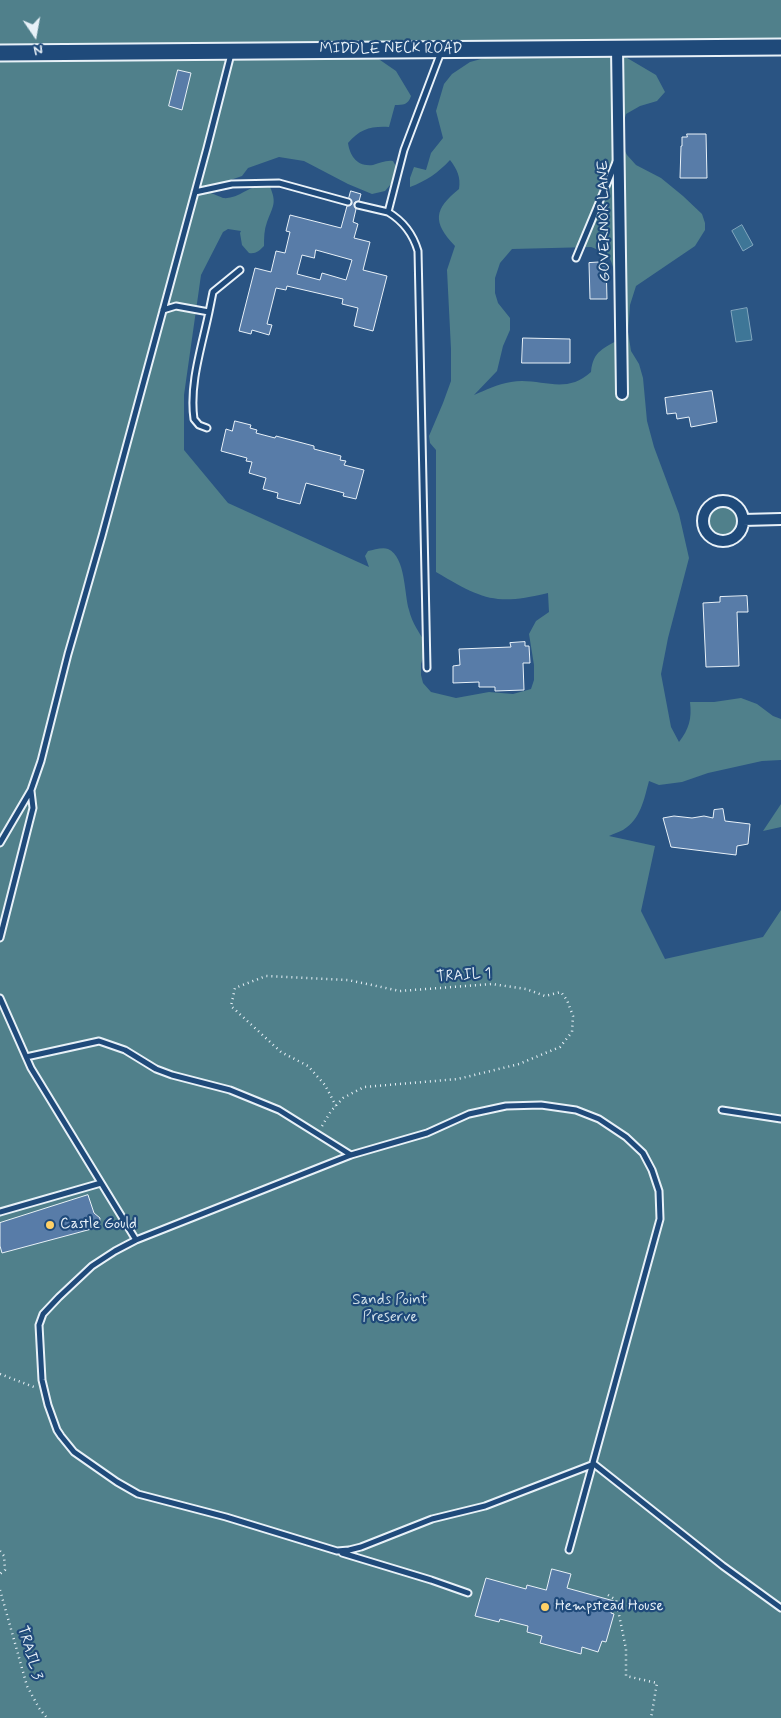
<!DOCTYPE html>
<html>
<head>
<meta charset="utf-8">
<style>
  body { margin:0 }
  #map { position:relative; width:781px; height:1718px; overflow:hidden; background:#2a5483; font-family:Mynerve,sans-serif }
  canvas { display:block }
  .north { position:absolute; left:10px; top:10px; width:50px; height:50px; -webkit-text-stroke:4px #1f4a7a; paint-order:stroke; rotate:168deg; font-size:14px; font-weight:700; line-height:20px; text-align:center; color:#e8f1f8 }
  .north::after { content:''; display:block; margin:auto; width:18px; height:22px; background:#e8f1f8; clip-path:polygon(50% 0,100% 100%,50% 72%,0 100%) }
</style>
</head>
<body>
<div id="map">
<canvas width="781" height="1718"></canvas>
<div class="north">N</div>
</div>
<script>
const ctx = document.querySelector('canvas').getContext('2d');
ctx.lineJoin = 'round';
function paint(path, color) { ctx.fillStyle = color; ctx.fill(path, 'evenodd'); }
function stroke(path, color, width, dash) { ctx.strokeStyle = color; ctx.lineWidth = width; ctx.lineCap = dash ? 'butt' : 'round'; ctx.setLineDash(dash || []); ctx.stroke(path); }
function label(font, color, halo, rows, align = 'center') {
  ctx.font = font + ' Mynerve,sans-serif'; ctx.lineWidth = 4.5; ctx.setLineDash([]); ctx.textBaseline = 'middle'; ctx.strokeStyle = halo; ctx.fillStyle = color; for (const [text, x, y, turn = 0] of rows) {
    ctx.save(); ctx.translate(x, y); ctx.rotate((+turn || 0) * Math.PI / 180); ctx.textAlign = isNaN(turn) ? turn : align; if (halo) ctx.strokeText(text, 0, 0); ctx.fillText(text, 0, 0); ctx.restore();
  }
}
paint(new Path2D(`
  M0 0H781V47L367 51 396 71 411 96C408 105 403 105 395 105L389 127C371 126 360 129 348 143 350 156 357 167 373 165 380 163 386 160 393 161L398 170 397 177 385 191 372 194 348 184 304 161 279 157 248 168 242 176 213 186 208 192C211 193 221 197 223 198 240 200 253 180 270 187 277 203 273 206 267 222 264 230 264 238 264 246 259 251 256 254 249 253L242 245 240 233 241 231 228 229 223 232 201 275 184 395V450L228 503 369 567 365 556 368 551C374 550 382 547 388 549 406 557 404 594 409 610 412 623 420 634 427 645L421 664V675L423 683 431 692 456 698 489 692 513 694 531 689 534 680V665L529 634 536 621 549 612 548 593C495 606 482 599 436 572V450L430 443 429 436 443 403 451 381V349L447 270 455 246C432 222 434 209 459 189 461 177 457 169 450 160 438 173 426 181 410 187V178L414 167 426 170 431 153 443 138 436 111 444 84 452 74 470 62 492 56 617 52 656 75 665 92 657 101 640 106 626 114 619 140 627 155 636 165 661 178 683 196 702 214 705 223V230L695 246 636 286 630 305 628 332 631 351 639 364 643 378 647 421 654 447 679 514 689 558 668 638 661 674 671 727 679 742C689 729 692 719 690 702H714L741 698 757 704 773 716 781 719V760L762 761 708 773 682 782 659 785 649 781C644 799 641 819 623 830 619 832 613 834 609 836L655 846 641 911 665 959 763 937 781 910V1718H0ZM591 247C598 250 607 252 610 259 618 274 619 320 621 338 604 349 593 350 591 372 565 396 540 377 511 382 497 384 486 390 474 395L497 371 503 346 510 330V318L498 303 495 293V278L500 263 512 249Z
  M709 521a14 14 0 1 1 28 0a14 14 0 1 1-28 0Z
  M781 804V827L763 831Z`), '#50808b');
const water = new Path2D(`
  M742 225 753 245 743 251 732 231Z
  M747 308 752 340 736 342 731 311Z`);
paint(water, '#3e7697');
stroke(water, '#82a7be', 1);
const building = new Path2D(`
  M178 70 191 73 182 110 169 106Z
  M687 134H706L707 178H680L681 146H682V137H687Z
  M351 191 361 194 359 201 355 202 354 204 356 209 353 222 358 224 354 238 370 242 363 270 387 276 373 331 354 326 358 308 342 304 343 299 287 286 286 290 276 288 267 324 272 325 269 335 252 330 251 334 239 331 255 268 271 272 276 251 285 253 290 232 286 231 290 215 341 228 347 206 351 205 352 203 349 198ZM316 250 352 260 346 280 322 273 320 280 297 274 302 255 314 258Z
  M606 262 607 299H590L589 263Z
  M523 338 570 339V363H522Z
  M712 391 717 422 691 427 689 417 677 419 676 413 667 414 665 398Z
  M235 421 251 425 250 428 257 430 256 433 275 438 276 436 314 446V449L341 456 340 460 346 461 344 465 364 470 356 499 343 496 344 493 306 483 300 504 277 498 278 493 263 489 266 478 249 473 252 462 246 461 247 458 221 451 226 429 232 431Z
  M747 596 748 612H737L739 666 706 667 703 603 720 602V597Z
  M525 642V646H529L530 663H523L524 690 495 691V687H479V682L453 683V666L460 665 459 649 511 647 510 643Z
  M723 809 725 821 750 824 748 844 737 846 736 855 671 847 663 818 674 816 692 818 704 816 713 818 714 810Z
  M88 1195 94 1213 100 1218 99 1227 2 1253 0 1246V1223Z
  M552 1569 571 1574 567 1588 614 1601 611 1613 614 1614 606 1642 602 1641 598 1652 582 1647 581 1654 540 1643 542 1636 527 1632 528 1626 500 1619 499 1622 475 1616 486 1578 526 1589 527 1585 546 1590Z`);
paint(building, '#587ca8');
stroke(building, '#e8f1f8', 1);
const service = new Path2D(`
  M195 192 232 184 279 183 348 202
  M358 205 388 212
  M576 258 616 162
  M163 310 176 306 209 312C202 346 189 384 194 419L199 425 207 428
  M209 312 213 292 240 270
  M427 668 418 251C413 234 403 221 388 212L404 150 441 52
  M0 843 31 790 41 761 68 654 102 536 207 148 231 54
  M0 938 33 808 31 791
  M0 998 31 1068 136 1240 351 1155 427 1133 469 1114 506 1106 541 1105 576 1110 599 1119 626 1137 643 1153 652 1170 659 1191 660 1219 569 1550
  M26 1057 99 1041 125 1050 156 1069 172 1075 230 1090 279 1110 351 1155
  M722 1110 781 1119
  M0 1212 101 1183
  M136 1240 115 1251 92 1266 59 1297 43 1314 39 1325 42 1380 48 1405 57 1430 61 1436 74 1452 117 1482 138 1494 226 1517 337 1551 349 1550 361 1547 432 1519 485 1506 594 1464 723 1566 781 1608
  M342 1553 431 1580 468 1593`);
const minor = new Path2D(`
  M617 48 622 394
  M703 521a20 20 0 1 1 40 0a20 20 0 1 1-40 0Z
  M743 520 781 519`);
const secondary = new Path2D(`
  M0 53 781 47`);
stroke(service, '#e8f1f8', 9);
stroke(minor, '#e8f1f8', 14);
stroke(secondary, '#e8f1f8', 19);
stroke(new Path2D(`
  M322 1126 331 1111 343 1098 364 1087 458 1079 519 1064 560 1047 572 1032 573 1016 567 1000 561 992 545 996 526 989 492 984 400 991 348 980 266 976 235 988 231 1006 281 1052 308 1066 325 1085 336 1106
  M0 1374 34 1387
  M0 1551 4 1556 5 1570 0 1574
  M0 1590 27 1686 39 1708 47 1718
  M608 1595 616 1600 626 1649V1676L657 1683 651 1718`), '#e8f1f8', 2.5, [1, 4]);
stroke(service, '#1f4a7a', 5);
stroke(minor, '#1f4a7a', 10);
stroke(secondary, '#1f4a7a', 15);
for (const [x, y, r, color] of [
  [50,1225,5,"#ffd166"],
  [545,1607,5,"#ffd166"]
]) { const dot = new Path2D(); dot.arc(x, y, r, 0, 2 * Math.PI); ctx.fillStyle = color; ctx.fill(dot); stroke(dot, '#1f4a7a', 2); }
label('15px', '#e8f1f8', '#1f4a7a', [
  ["MIDDLE NECK ROAD",391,50],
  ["GOVERNOR LANE",605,221,-91],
  ["TRAIL 1",464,976,-4],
  ["TRAIL 3",29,1653,73]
]);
label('15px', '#e8f1f8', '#1f4a7a', [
  ["Castle Gould",60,1225],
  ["Hempstead House",555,1607]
], 'left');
label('15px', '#d1e0e8', '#1f4a7a', [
  ["Sands Point",390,1301],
  ["Preserve",390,1318]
]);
</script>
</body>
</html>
